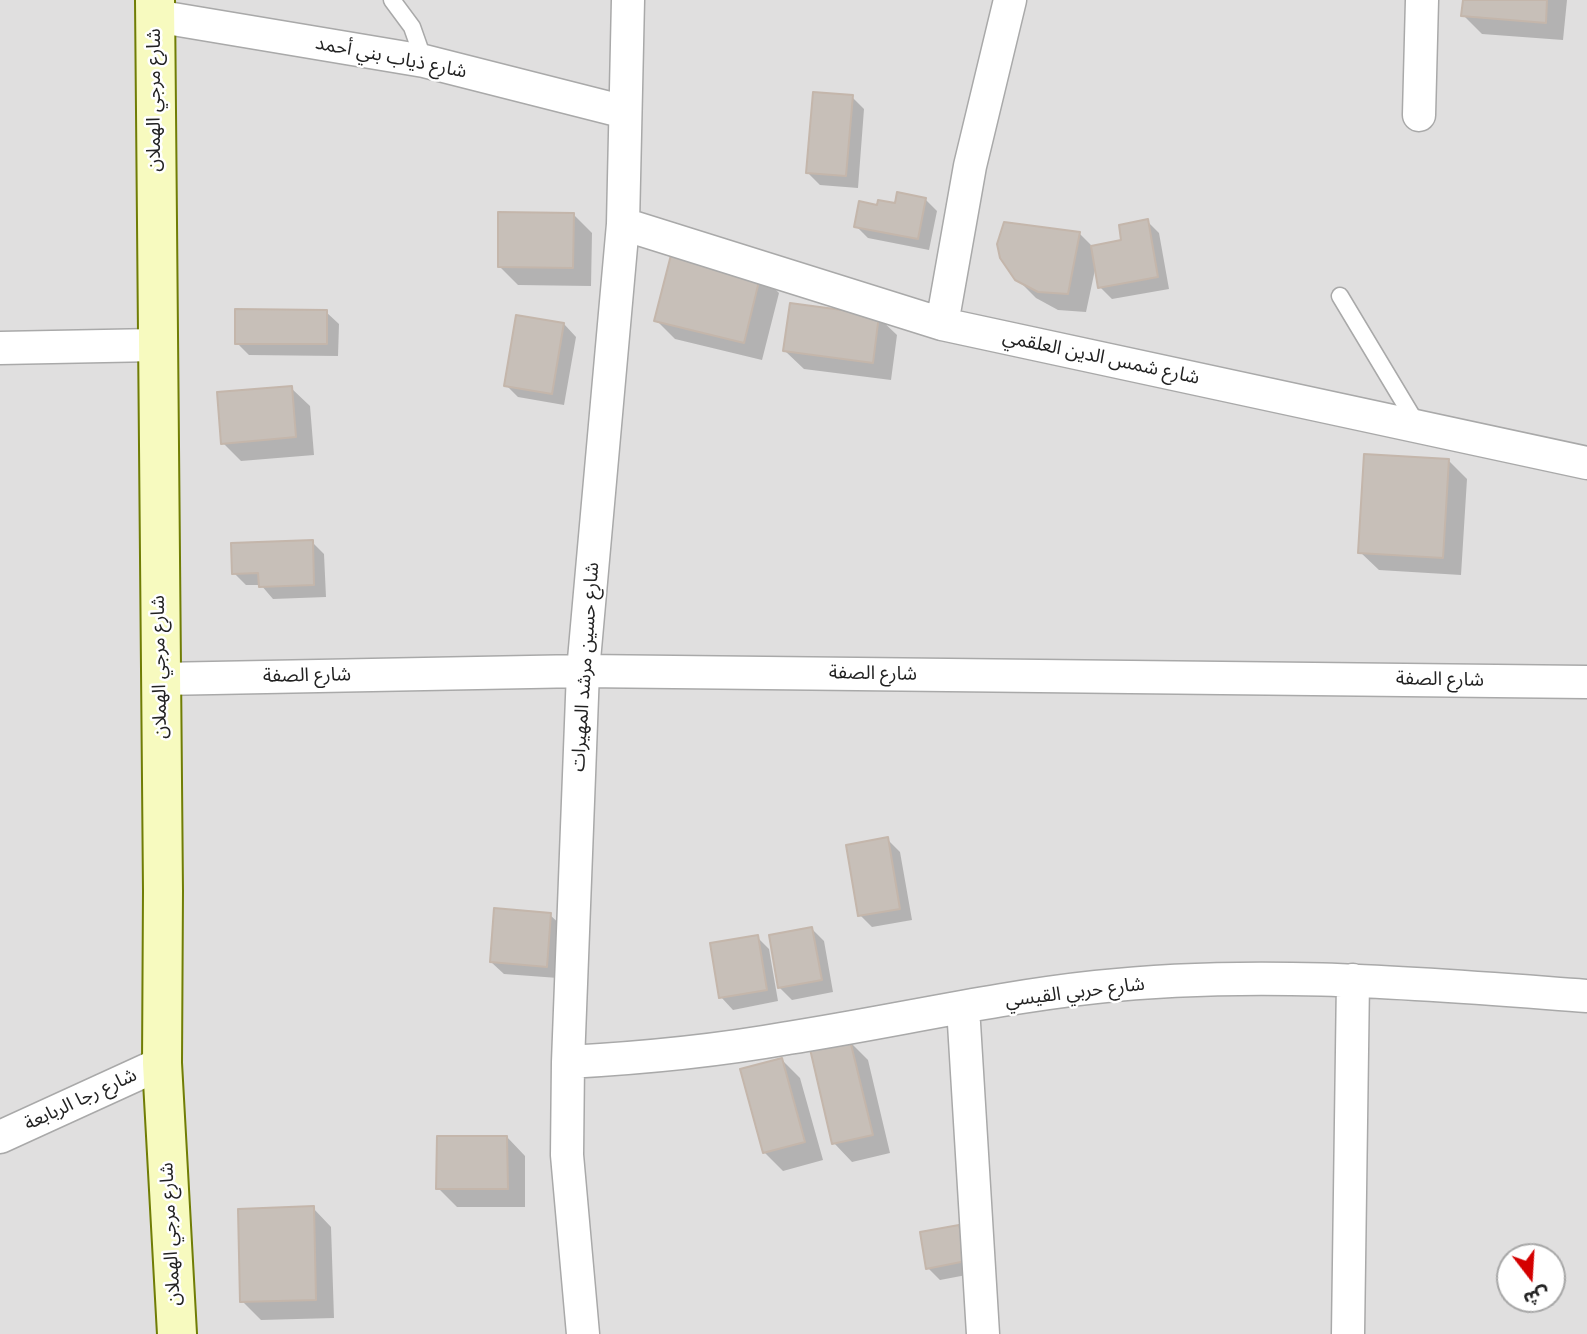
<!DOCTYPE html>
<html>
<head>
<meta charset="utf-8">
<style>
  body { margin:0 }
  #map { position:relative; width:1587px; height:1334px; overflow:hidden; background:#f2efe9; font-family:"DM Sans","Noto Sans Arabic",sans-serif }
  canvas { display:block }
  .north { position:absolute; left:1496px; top:1243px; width:70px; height:70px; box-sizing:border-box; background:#fff; border:2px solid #a7a7a7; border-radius:50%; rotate:163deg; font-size:19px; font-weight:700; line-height:28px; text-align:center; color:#222 }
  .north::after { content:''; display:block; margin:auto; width:24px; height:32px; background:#d40000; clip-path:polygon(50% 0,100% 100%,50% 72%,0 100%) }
</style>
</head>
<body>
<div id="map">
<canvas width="1587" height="1334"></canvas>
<div class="north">ش</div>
</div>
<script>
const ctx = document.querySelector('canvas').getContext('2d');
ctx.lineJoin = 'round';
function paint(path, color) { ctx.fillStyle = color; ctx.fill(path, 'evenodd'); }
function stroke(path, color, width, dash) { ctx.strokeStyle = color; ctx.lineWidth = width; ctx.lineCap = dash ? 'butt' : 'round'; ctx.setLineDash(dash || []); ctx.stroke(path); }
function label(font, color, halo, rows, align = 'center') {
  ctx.font = font + ' "DM Sans","Noto Sans Arabic",sans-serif'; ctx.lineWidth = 5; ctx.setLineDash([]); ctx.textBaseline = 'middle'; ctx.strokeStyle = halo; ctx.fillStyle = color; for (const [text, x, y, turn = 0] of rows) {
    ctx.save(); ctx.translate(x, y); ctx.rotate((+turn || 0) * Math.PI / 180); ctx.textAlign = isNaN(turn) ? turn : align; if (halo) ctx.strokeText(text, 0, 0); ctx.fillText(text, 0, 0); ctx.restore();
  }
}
paint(new Path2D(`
  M0 0H1587V1334H0ZM1510 1257H1552V1299H1510Z`), '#e0dfdf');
paint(new Path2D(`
  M1464 0H1567L1563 40 1482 34 1463 15Z
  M852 97 864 109 858 188 820 185 808 173Z
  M925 199 937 211 929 250 868 238 856 226 896 205Z
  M573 214 592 233 591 286 518 285 500 267Z
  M1147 221 1159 233 1169 289 1112 299 1100 287 1096 265 1086 312 1058 310 1036 298 1017 279 1005 224 1080 234 1093 247 1124 242Z
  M760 274 779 293 762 360 675 339 656 320Z
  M326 312 339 324 338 356 249 355 237 343Z
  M878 317 897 335 891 380 804 369 785 351Z
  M564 324 576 337 564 405 518 397 506 385Z
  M291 388 310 406 314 455 241 461 223 443Z
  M1449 461 1467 479 1461 575 1379 570 1360 552Z
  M312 542 324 554 326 597 273 599 261 585H246L234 573Z
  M887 839 900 852 912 920 872 927 860 915Z
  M550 915 563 927 558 978 504 974 491 962Z
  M812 929 824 941 833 992 792 1000 779 987Z
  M757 937 769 949 778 1001 733 1010 721 997Z
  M850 1042 868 1060 890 1153 852 1162 834 1143Z
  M782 1060 800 1078 823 1160 783 1171 765 1153Z
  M507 1137 525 1156V1207H457L438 1188Z
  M313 1208 331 1227 334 1318 261 1320 242 1301Z
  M958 1227 970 1239 977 1273 940 1280 928 1268Z`), '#0003');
const building = new Path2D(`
  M1463 0H1547L1546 23 1461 16Z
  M813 92 853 95 846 176 806 173Z
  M897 192 926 198 918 239 854 227 859 201 877 205 878 200 895 203Z
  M498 212 574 213 573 268 498 267Z
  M1148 219 1158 277 1098 288 1091 246 1121 240 1119 225Z
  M1004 222 1080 232 1068 294 1038 292 1015 280 1000 258 997 244Z
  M672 251 761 273 744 343 654 321Z
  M790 303 879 315 873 363 783 351Z
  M235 309 327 310V344H235Z
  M516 315 564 323 552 394 504 386Z
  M292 386 296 437 221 444 217 392Z
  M1364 454 1449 459 1443 558 1358 553Z
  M313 540 314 585 259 587 258 573 232 574 231 543Z
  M888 837 900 909 858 916 846 845Z
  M494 908 551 913 547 967 490 962Z
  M812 927 822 980 778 988 769 935Z
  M758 935 767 990 719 998 710 943Z
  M850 1040 873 1135 832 1144 810 1049Z
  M782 1058 805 1142 763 1153 740 1069Z
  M437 1136H507L508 1189H436Z
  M314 1206 316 1300 240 1302 238 1209Z
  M959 1225 966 1261 926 1269 920 1232Z`);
paint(building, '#c7bfb8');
stroke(building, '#c4b6ab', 2);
const lane = new Path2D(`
  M392 0 412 27 424 61
  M1340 296 1418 426`);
const street = new Path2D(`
  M155 16 424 61 625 112
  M1419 115 1422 0
  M623 224 942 324 1587 463
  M942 324 970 166 1010 0
  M0 348 156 345
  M160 679 583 671 1587 682
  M963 1007 983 1334
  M568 1062C642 1058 715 1051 788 1038 891 1022 993 998 1096 987 1260 969 1424 984 1587 996
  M0 1137 162 1063
  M583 1334 567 1155 568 1062 583 671 623 224 628 0
  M1348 1334 1353 980`);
const secondary = new Path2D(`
  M155 0 163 891 162 1063 177 1334`);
stroke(lane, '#a9a9a9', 19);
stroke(street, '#a9a9a9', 35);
stroke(secondary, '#707d05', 42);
stroke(lane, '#fff', 16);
stroke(street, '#fff', 32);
stroke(secondary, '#f7fabf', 38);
label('19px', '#222', '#fff', [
  ["شارع ذياب بني أحمد",391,58,11],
  ["شارع مرجي الهملان",155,100,-90],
  ["شارع شمس الدين العلقمي",1101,358,12],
  ["شارع مرجي الهملان",160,667,-91],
  ["شارع حسين مرشد المهيرات",586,667,-86],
  ["شارع الصفة",873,674,1],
  ["شارع الصفة",307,676,-1],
  ["شارع الصفة",1440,680,1],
  ["شارع حربي القيسي",1075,993,-7],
  ["شارع رجا الربابعة",81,1100,-25],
  ["شارع مرجي الهملان",171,1234,-93]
]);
</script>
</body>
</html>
